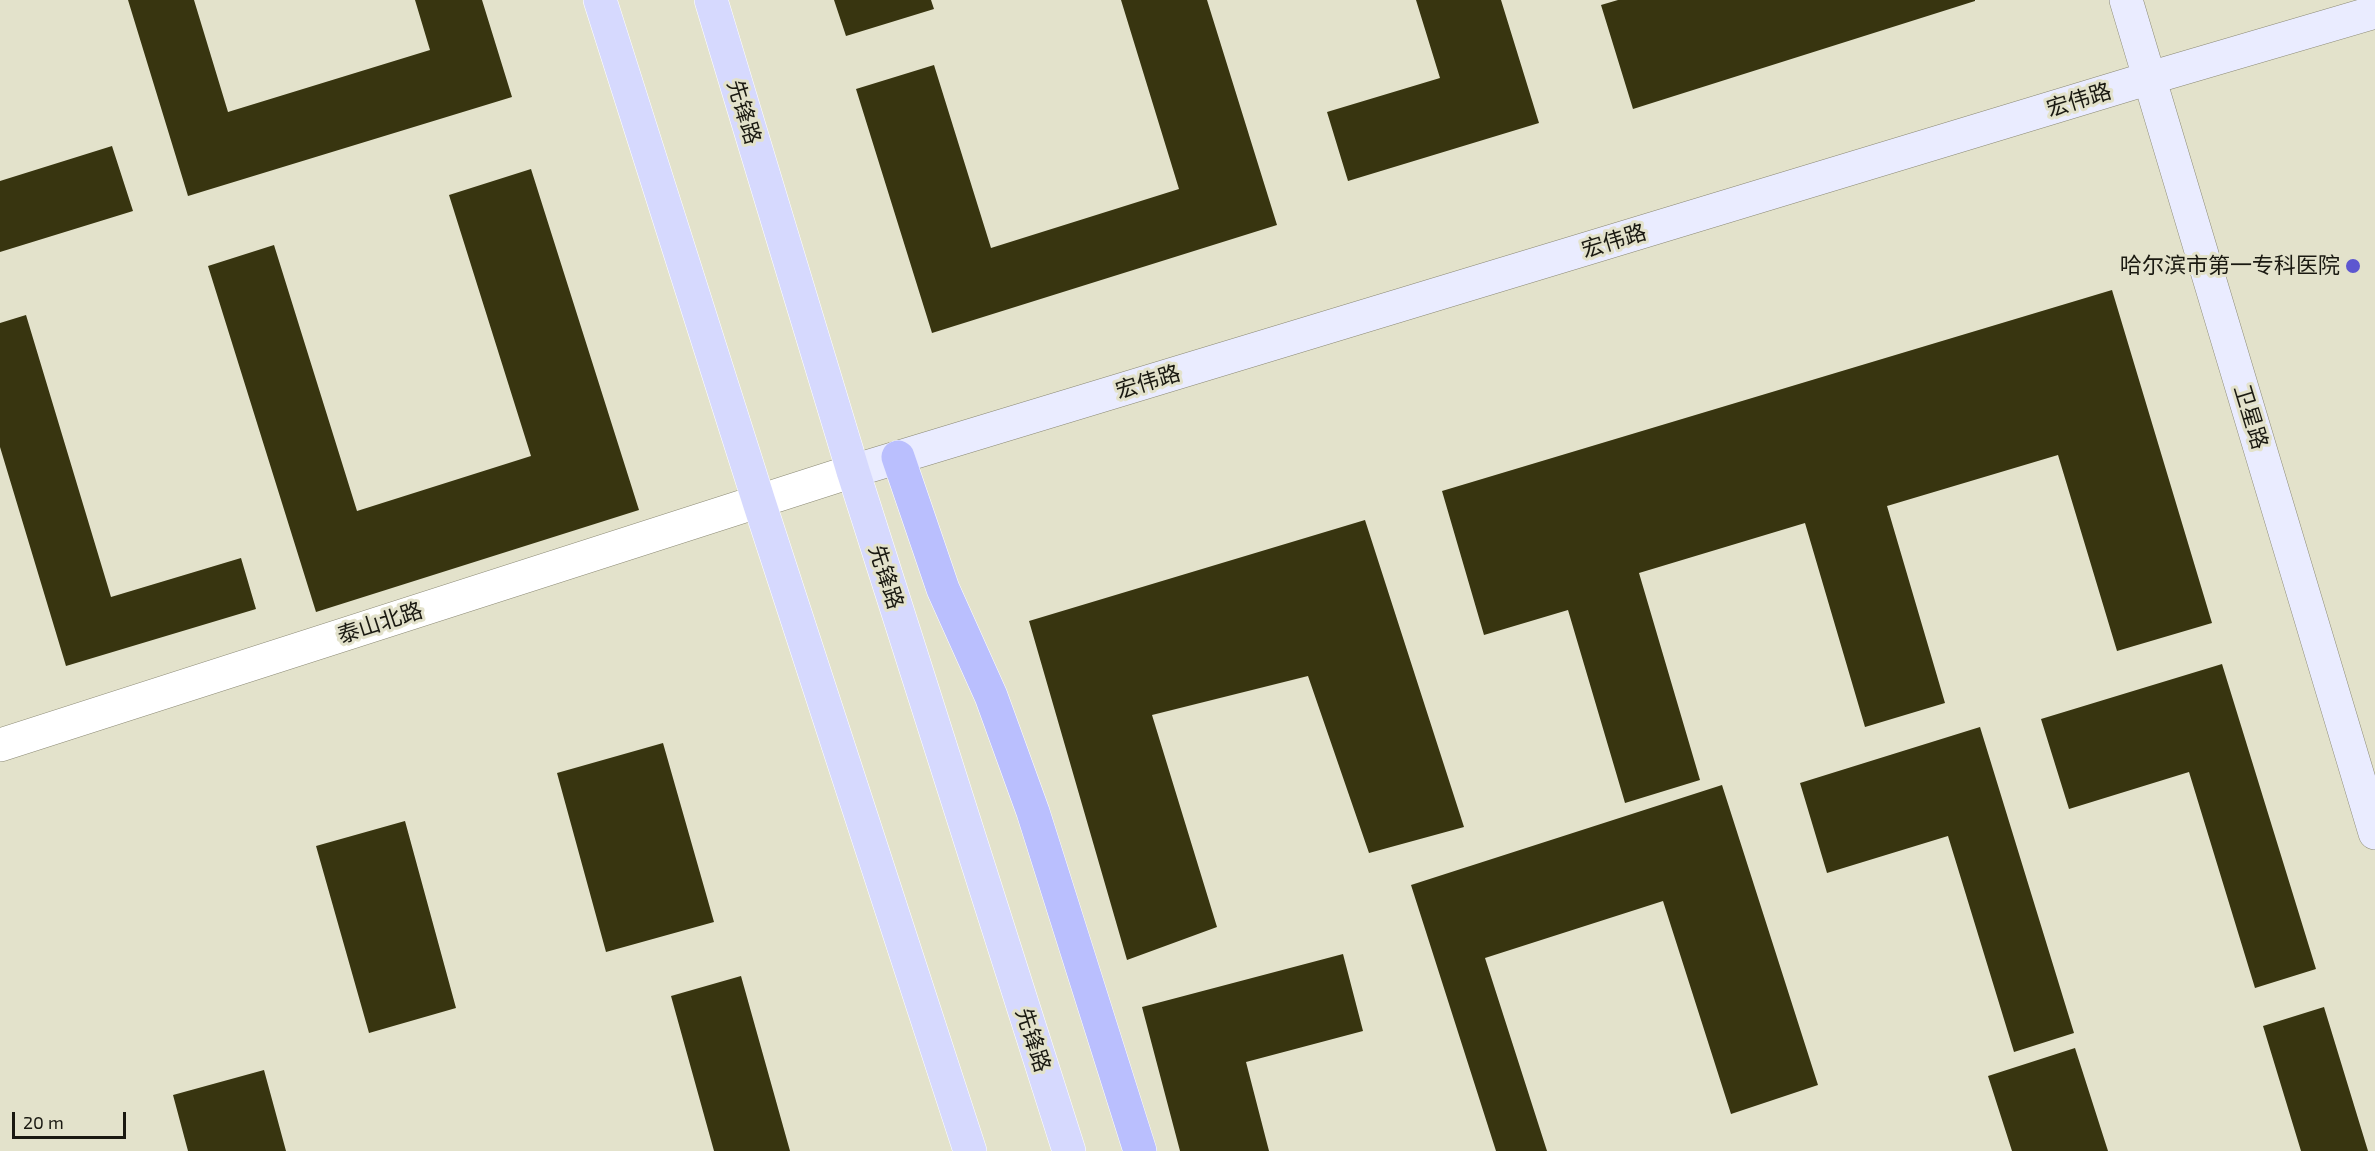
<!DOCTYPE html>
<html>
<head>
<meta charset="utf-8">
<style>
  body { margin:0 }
  #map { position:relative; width:2375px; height:1151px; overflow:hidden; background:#e3e2cb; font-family:"Exo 2",sans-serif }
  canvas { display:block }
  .scale { position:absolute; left:12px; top:1112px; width:114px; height:27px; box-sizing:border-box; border:3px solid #1a1911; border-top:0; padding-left:8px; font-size:18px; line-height:21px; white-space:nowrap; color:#1a1911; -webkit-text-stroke:4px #e3e2cb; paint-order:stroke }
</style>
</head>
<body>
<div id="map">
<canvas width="2375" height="1151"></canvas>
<div class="scale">20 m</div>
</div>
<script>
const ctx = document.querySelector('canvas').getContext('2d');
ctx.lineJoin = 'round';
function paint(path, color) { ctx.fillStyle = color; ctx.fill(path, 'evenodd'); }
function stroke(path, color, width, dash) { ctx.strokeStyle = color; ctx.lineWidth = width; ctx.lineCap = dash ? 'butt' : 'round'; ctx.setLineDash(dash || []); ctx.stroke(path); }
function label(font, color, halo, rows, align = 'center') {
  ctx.font = font + ' "Exo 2","Noto Sans SC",sans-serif'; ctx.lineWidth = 6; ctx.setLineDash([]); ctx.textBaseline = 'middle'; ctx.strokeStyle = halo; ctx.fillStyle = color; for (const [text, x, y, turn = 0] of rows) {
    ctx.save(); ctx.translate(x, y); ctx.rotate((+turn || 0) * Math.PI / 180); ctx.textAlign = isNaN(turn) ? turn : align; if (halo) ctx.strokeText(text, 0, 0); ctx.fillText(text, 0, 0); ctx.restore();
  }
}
paint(new Path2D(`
  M128 0H194L228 112 430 50 415 0H482L512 97 188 196Z
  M834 0H931L934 9 846 36Z
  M1121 0H1207L1277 225 932 333 856 89 934 65 991 248 1179 189Z
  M1416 0H1501L1539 123 1348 181 1327 112 1440 78Z
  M1618 0H1975V1L1633 109 1601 5Z
  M112 146 133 211 0 252V181Z
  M531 169 639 510 316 612 208 266 274 245 357 511 531 456 449 195Z
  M2112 290 2212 623 2117 651 2058 455 1887 506 1945 703 1865 727 1805 523 1639 573 1700 780 1625 803 1568 610 1484 635 1442 491Z
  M26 315 111 597 241 558 256 609 66 666 0 447V323Z
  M1365 520 1464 827 1369 853 1308 676 1152 715 1217 927 1127 960 1029 621Z
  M2222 664 2316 969 2255 988 2189 772 2069 809 2041 719Z
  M1980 727 2074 1033 2014 1052 1948 836 1827 873 1800 783Z
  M663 743 714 922 606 952 557 773Z
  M1722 785 1818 1085 1731 1114 1663 901 1485 958 1547 1151H1496L1411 885Z
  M405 821 456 1008 369 1033 316 846Z
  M1343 954 1363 1031 1246 1062 1269 1151H1180L1142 1007Z
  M741 976 790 1151H714L671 996Z
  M2324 1007 2368 1151H2301L2263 1026Z
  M2075 1048 2108 1151H2012L1988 1076Z
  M264 1070 286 1151H188L173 1095Z`), '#383510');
const street = new Path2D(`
  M0 745 853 471`);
const secondary = new Path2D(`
  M2126 0 2375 833
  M853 471 2150 78 2375 12`);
const primary = new Path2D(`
  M600 0 759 502 970 1151
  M711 0 853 471 1069 1151`);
const highway = new Path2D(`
  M898 457 943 589 991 696 1033 812 1140 1151`);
stroke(street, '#8b8974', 34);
stroke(secondary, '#8b8974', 34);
stroke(primary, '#fff', 34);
stroke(highway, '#fff', 34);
stroke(street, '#fff', 33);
stroke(secondary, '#eaecff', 33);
stroke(primary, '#d6d9fe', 33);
stroke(highway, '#babffe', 33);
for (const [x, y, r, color] of [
  [2353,266,8,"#5d57d0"]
]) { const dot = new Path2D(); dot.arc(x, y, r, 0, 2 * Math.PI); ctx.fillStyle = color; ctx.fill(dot); stroke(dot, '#e3e2cb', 2); }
label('22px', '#1a1911', '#e3e2cb', [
  ["宏伟路",2079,100,-17],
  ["先锋路",744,112,73],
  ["宏伟路",1614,241,-17],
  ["宏伟路",1148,382,-17],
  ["卫星路",2251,417,73],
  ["先锋路",886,577,72],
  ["泰山北路",380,623,-18],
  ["先锋路",1033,1040,72]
]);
label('22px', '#1a1911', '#e3e2cb', [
  ["哈尔滨市第一专科医院",2340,266]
], 'right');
</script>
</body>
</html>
